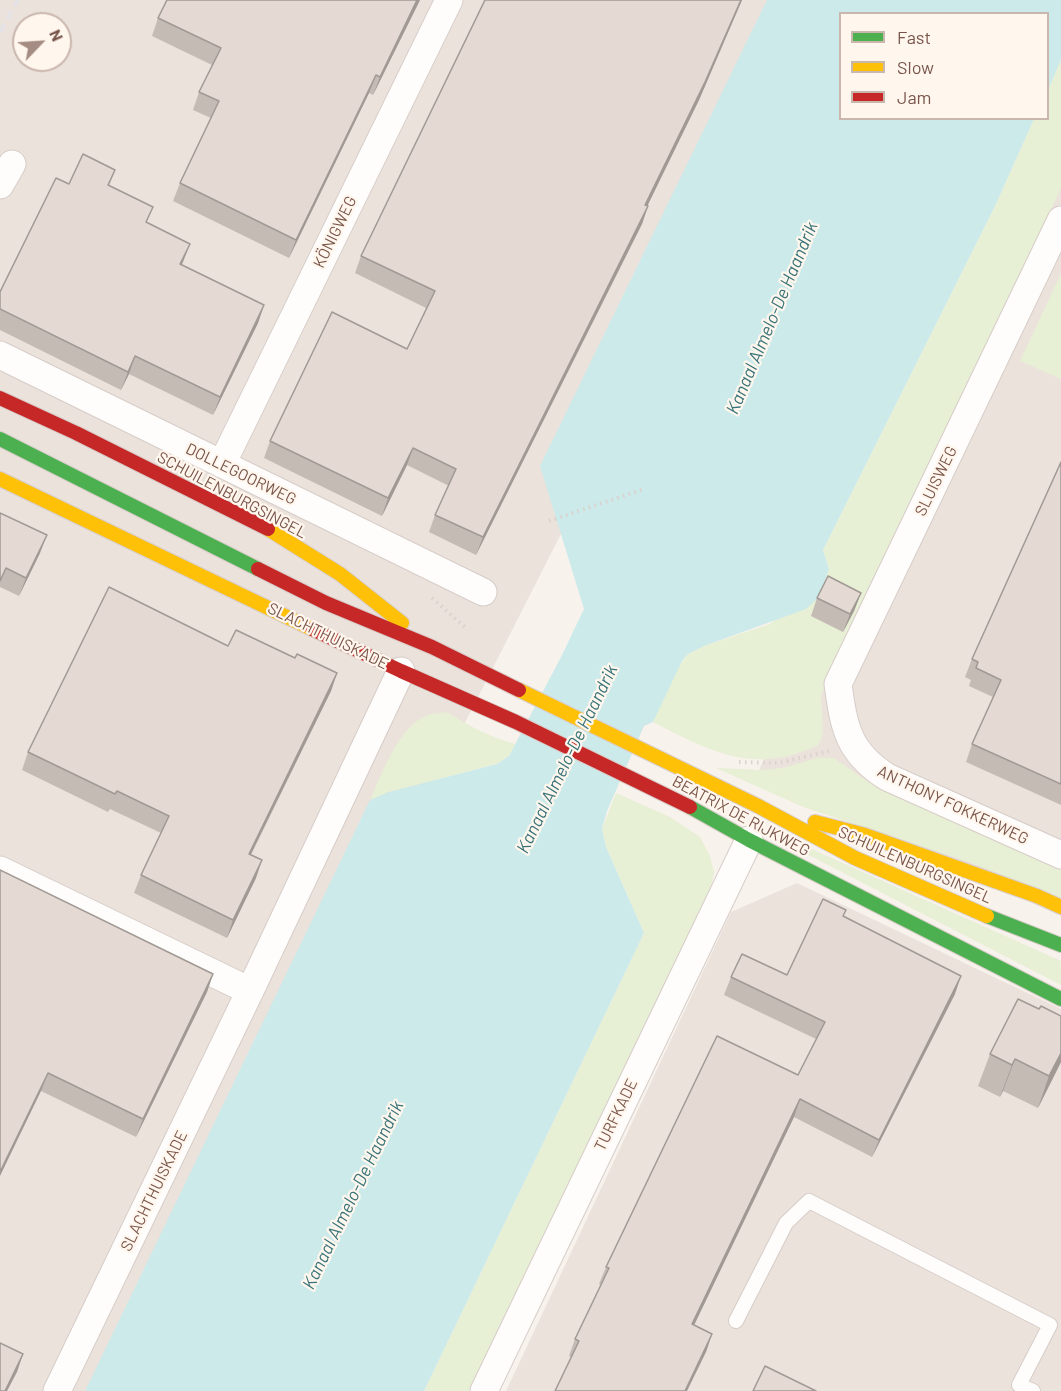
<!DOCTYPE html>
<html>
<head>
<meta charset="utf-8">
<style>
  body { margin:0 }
  #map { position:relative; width:1061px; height:1391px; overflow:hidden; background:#f8f2ec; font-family:Barlow,sans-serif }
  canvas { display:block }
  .legend { position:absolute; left:839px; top:12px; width:210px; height:108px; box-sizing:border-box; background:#fff6ee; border:2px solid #c9b6ac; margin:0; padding:8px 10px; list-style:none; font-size:18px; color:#795549 }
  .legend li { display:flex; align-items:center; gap:12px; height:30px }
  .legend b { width:30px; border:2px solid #c9b6ac }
  .north { position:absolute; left:12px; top:12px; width:60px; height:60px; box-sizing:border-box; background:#fff6ee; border:2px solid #c9b6ac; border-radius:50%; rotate:65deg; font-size:16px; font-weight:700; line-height:24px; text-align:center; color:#795549 }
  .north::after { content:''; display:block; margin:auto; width:21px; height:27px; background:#a58c82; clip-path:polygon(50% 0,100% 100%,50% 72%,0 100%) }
</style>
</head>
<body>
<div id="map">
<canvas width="1061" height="1391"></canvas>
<ul class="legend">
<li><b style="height:8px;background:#4caf50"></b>Fast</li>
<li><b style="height:8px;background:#ffc107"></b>Slow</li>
<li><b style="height:8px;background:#c62828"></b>Jam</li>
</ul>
<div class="north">N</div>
</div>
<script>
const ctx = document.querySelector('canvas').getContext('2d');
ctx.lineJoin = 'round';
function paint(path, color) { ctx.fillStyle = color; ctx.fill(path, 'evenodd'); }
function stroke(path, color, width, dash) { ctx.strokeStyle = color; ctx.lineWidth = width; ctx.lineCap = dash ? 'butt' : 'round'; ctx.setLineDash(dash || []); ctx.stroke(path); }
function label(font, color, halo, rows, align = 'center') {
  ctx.font = font + ' Barlow,sans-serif'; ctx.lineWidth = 4.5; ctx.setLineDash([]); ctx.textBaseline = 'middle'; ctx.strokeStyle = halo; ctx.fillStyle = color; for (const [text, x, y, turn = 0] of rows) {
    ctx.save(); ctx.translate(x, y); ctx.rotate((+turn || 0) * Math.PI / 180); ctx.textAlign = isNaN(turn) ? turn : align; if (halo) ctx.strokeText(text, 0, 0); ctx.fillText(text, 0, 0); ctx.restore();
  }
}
paint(new Path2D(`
  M0 0H792L768 127 125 1391H0ZM24 24H60V60H24Z
  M1061 141V916L755 778 1000 281Z
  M797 883 1061 1009V1391H506L731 912Z`), '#ebe2dc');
paint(new Path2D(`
  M1061 60V188L967 394 870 596 828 673 821 696 823 729 822 737 818 745C755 776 709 751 653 722L676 670 688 654 704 646 770 624 829 569 823 550 996 204 1034 119 1048 118V90Z
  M1061 273V379L1020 361Z
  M447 712C469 726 490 737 515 744L509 756 497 764 389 792 370 800C382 774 398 726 428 715 434 713 441 713 447 712Z
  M818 758H834L871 784 1061 870V898L969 862 803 807 716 768 763 770 782 768Z
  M616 793 670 817 700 837 710 856 714 872 709 897 471 1391H424L644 933 606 847 602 829Z
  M794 841 1061 961V985L793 847Z`), '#e7efd5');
paint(new Path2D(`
  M767 0H1061V60L1048 90V14H840V118L1034 119 996 204 823 550 829 569 818 598 806 609 704 646 688 654 682 661 653 722 644 726 607 811 602 829 606 847 644 933 424 1391H85L370 800 389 792 497 764 509 756 561 657 584 609 540 466Z`), '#cceaea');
const lane = new Path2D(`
  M736 1321 786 1223 809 1201 1050 1325 1019 1385 1033 1391`);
const street = new Path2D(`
  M0 185 12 164
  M1061 220 838 684C844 728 848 752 887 777L1061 855
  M0 355 483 592
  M222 464 449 0
  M0 870 250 991
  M57 1391 250 991 401 671
  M484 1391 749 840`);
const fast = new Path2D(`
  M0 439 258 569
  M690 807 749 840 1061 999
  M987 916 1061 945`);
const slow = new Path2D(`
  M0 479 312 629
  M268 529 340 574 402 623
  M519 690 758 806 855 858 987 916
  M815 822 865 835 1037 896 1061 907`);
const jam = new Path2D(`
  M0 398 76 433 268 529
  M258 569 326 603 432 647 519 690
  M312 629 401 671 516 722 690 807`);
stroke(lane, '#d7cdc8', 16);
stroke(street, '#d7cdc8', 29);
stroke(fast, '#d8cdc8', 16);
stroke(slow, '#d8cdc8', 16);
stroke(jam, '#d8cdc8', 16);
stroke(new Path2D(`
  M549 521 644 489
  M432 598 467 629
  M739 762 779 763 829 751`), '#dbd1cd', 4, [1.5, 4.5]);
stroke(lane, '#fefdfc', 14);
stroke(street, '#fefdfc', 27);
stroke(fast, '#4caf50', 14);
stroke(slow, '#ffc107', 14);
stroke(jam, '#c62828', 14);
stroke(new Path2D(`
  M0 32 18 0`), '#e4e2e5', 4.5, [9, 6]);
paint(new Path2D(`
  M420 0 373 95 369 93 289 258 173 201 180 183 211 118 193 110 199 92 212 65 152 36 158 18Z
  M485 0H742L699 100 647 206H648L642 224 476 555 429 532 435 515 449 486 407 465 382 516 264 458 270 441 407 349 426 308 355 273 361 256Z
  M115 170 109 186 147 223 182 265 264 305 258 323 213 415 129 374 121 390 0 330V292L69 184Z
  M1061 462V805L966 762 972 744 993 697 969 686 971 680 965 677 972 659Z
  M0 513 40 553 19 596 0 587Z
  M861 593 854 611 843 632 811 616 817 598Z
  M228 646 295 658 337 673 331 691 251 855 256 878 227 938 134 893 141 875 161 833 110 809 108 812 22 770 28 752Z
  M0 870 213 974 207 992 136 1137 41 1091Z
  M846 910 843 916 955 994 872 1157 794 1117 694 1325 712 1334 706 1352 571 1357 569 1356 575 1339 601 1285 599 1284 606 1267 798 1075 816 1039 724 995 731 977 787 975Z
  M990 1054 1061 1062 1038 1108 1003 1091 1000 1097 978 1086Z`), '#c5bbb5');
paint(new Path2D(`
  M417 0H420L373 95 380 77Z
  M741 0H742L699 100 639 223 645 205Z
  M376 75 369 93 289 258 296 240Z
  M648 206 642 224 476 555 483 537Z
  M190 244 183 262 174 282 180 264Z
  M264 305 258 323 213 415 220 397Z
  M135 356 129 374 121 390 128 372Z
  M413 448 407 465 382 516 388 498Z
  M47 535 40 553 19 596 26 578Z
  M861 593 854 611 843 632 850 614Z
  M337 673 331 691 242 872 249 854Z
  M262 860 256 878 227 938 233 920Z
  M213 974 207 992 136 1137 143 1119Z
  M961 976 955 994 872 1157 879 1140Z
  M1061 1053V1062L1038 1108 1049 1076Z
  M1015 1059 1003 1091 1000 1097 1012 1065Z
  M48 1073 41 1091 0 1176V1172Z
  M800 1099 794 1117 686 1342 692 1324Z
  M712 1334 706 1352 687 1391H685Z
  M23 1354 17 1372 7 1391H5Z`), '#a09994');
const building = new Path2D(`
  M167 0H417L380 77 376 75 296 240 180 183 219 101 199 92 221 48 158 18Z
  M485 0H741L705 82 645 205 648 206 483 537 435 515 456 469 413 448 388 498 270 441 332 312 407 349 435 291 361 256Z
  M83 154 115 170 108 185 153 207 146 222 190 244 180 264 264 305 220 397 135 356 128 372 0 309V292L56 178 69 184Z
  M1061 462V784L972 744 1001 680 976 668 978 662 972 659Z
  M0 513 47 535 26 578 6 568 0 581Z
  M828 576 861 593 850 614 817 598Z
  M109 587 228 646 236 630 295 658 297 654 337 673 249 854 262 860 233 920 141 875 169 816 117 791 115 794 28 752Z
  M0 870 213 974 143 1119 48 1073 0 1172Z
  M823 899 846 910 843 916 961 976 879 1140 800 1099 692 1324 712 1334 685 1391H555L579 1341 575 1339 609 1268 606 1267 717 1036 798 1075 825 1022 731 977 742 954 787 975Z
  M1018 999 1039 1009 1041 1006 1061 1016V1053L1049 1076 1015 1059 1012 1065 990 1054Z
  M0 1343 23 1354 5 1391H0Z
  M765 1366 816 1391H753Z`);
paint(building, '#e5dad3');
stroke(building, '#a09994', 1.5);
label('16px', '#795549', '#fff6ee', [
  ["KÖNIGWEG",335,232,-64],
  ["DOLLEGOORWEG",241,474,26],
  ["SLUISWEG",936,481,-64],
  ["SCHUILENBURGSINGEL",232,495,28],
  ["SLACHTHUISKADE",328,636,26],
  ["ANTHONY FOKKERWEG",953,805,25],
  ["BEATRIX DE RIJKWEG",741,816,28],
  ["SCHUILENBURGSINGEL",915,865,24],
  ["TURFKADE",616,1115,-64],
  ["SLACHTHUISKADE",154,1191,-64]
]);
label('italic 18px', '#387478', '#fff6ee', [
  ["Kanaal Almelo-De Haandrik",772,318,-67],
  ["Kanaal Almelo-De Haandrik",567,759,-64],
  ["Kanaal Almelo-De Haandrik",353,1195,-64]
]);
</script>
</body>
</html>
